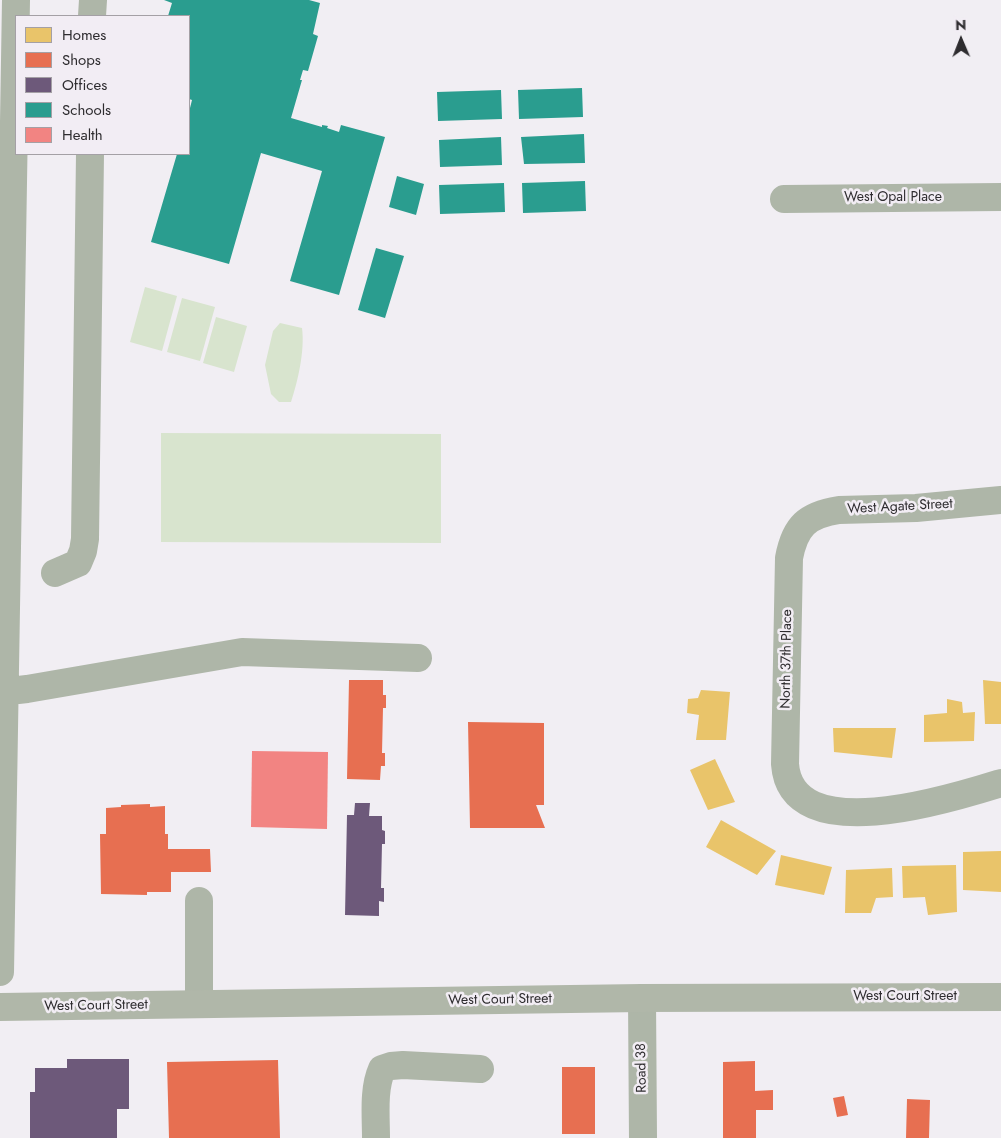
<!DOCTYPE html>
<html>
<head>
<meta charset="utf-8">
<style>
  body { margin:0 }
  #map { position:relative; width:1001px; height:1138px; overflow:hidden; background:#f1eef3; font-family:Jost,sans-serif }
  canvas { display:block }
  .legend { position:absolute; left:15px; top:15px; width:175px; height:140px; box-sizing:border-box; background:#f2edf4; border:1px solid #a4a0a5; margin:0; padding:6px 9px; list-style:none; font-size:15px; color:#2e2c2f }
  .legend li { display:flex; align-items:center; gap:10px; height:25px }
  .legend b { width:25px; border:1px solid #a4a0a5 }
  .north { position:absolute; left:936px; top:15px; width:50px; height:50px; -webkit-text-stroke:4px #f2edf4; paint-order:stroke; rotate:359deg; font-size:14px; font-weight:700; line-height:20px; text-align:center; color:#2e2c2f }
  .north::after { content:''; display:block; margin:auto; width:18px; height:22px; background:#2e2c2f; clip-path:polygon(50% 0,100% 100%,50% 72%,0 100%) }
</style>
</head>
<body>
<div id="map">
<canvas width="1001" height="1138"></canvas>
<ul class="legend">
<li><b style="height:14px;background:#e9c46a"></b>Homes</li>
<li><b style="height:14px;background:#e76f51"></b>Shops</li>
<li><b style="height:14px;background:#6d597a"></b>Offices</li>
<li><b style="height:14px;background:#2a9d8f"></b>Schools</li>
<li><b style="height:14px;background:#f28482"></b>Health</li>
</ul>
<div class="north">N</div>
</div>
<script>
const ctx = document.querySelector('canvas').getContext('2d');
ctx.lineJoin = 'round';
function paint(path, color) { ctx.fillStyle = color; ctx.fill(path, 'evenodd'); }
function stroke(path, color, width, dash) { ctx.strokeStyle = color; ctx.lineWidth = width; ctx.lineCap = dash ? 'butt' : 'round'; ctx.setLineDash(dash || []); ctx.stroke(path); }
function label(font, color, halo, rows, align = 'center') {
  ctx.font = font + ' Jost,sans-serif'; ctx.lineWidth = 5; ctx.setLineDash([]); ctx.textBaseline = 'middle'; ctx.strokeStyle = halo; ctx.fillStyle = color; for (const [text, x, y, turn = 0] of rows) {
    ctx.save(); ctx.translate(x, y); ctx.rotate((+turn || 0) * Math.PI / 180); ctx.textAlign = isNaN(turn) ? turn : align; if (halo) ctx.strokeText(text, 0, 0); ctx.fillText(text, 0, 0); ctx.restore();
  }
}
paint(new Path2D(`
  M145 287 177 296 162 351 130 342Z
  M182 298 215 307 200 361 167 352Z
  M216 317 247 326 234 372 203 363Z
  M280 323 302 328C305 350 298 381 291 402H279L271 394 265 365 273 331Z
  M161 433 441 434V543L161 542Z`), '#d8e4ce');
paint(new Path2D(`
  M983 680 1001 682V724H985Z
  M701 690 730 692 726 740H696L699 715 687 713 688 699 698 698Z
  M947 699 962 702 963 713 975 712 974 741 924 742V715L947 713Z
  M833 728H896L892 758 834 752Z
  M715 759 735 802 708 810 690 770Z
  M721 820 776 851 757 875 706 847Z
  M1001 851V892L963 890V852Z
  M781 855 832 867 824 895 775 885Z
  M956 865 957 912 928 915 925 897 903 898 902 866Z
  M892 868 893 897 876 898 871 913H845L846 870Z`), '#e9c46a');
paint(new Path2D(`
  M349 680H383V695H386V708H383L382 753H385V766H381L380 780 347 779Z
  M468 722 544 723V805H536L545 828H470Z
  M150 804V807L165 806V834H168V849H210L211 872H171V892H147V895L101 894 100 834H106V808L121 807V805Z
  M278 1060 280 1138H169L167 1062Z
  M755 1061V1091L773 1090V1110H756V1138H723V1062Z
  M562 1067H595V1134H562Z
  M844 1096 848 1115 837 1117 833 1098Z
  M907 1099 930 1100 929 1138H906Z`), '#e76f51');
paint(new Path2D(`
  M355 803H370L369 816H382V830L385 831V844H382L381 888H384V902L379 901V916L345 915 347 815H354Z
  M67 1059H129V1109H117V1138H30V1092H35V1068H67Z`), '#6d597a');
paint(new Path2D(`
  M164 0H309L320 3 313 34 318 36 308 71 303 70 300 80H302L291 118 322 127V125L328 126 327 128 339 132 341 125 385 137 339 295 290 281 322 171 261 153 229 264 151 242 177 154H189V112L192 100 189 99V16H168L172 3Z
  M582 88 583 117 519 119 518 90Z
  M501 90 502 119 438 121 437 92Z
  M584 134 585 163 524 164 521 137Z
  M501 137 502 165 440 167 439 140Z
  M397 176 424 184 416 215 389 207Z
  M585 181 586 211 523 213 522 183Z
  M504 183 505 212 440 214 439 185Z
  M376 248 404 256 385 318 358 310Z`), '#2a9d8f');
paint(new Path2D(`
  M252 751 328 752 327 829 251 827Z`), '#f28482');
stroke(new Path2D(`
  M92 16 93 0
  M784 199 1001 197
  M1001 500 916 508 839 510C807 515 795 526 789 558L785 764C791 850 953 798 1001 783
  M55 573 78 563 83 551 85 539 90 154
  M0 692 27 689 242 652 418 658
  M199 901V1004
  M0 972 16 0
  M642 998 643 1138
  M376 1138C376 1116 373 1089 382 1069L391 1066 403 1065 480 1069`), '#aeb6a8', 28);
stroke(new Path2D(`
  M0 1007 642 998 1001 997`), '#b0b7a9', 28);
label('14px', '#2e2c2f', '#f2edf4', [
  ["West Opal Place",893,198],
  ["West Agate Street",900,507,-3],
  ["North 37th Place",787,659,-89],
  ["West Court Street",905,997],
  ["West Court Street",500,1000,-1],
  ["West Court Street",96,1006,-1],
  ["Road 38",642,1068,-91]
]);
</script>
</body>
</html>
